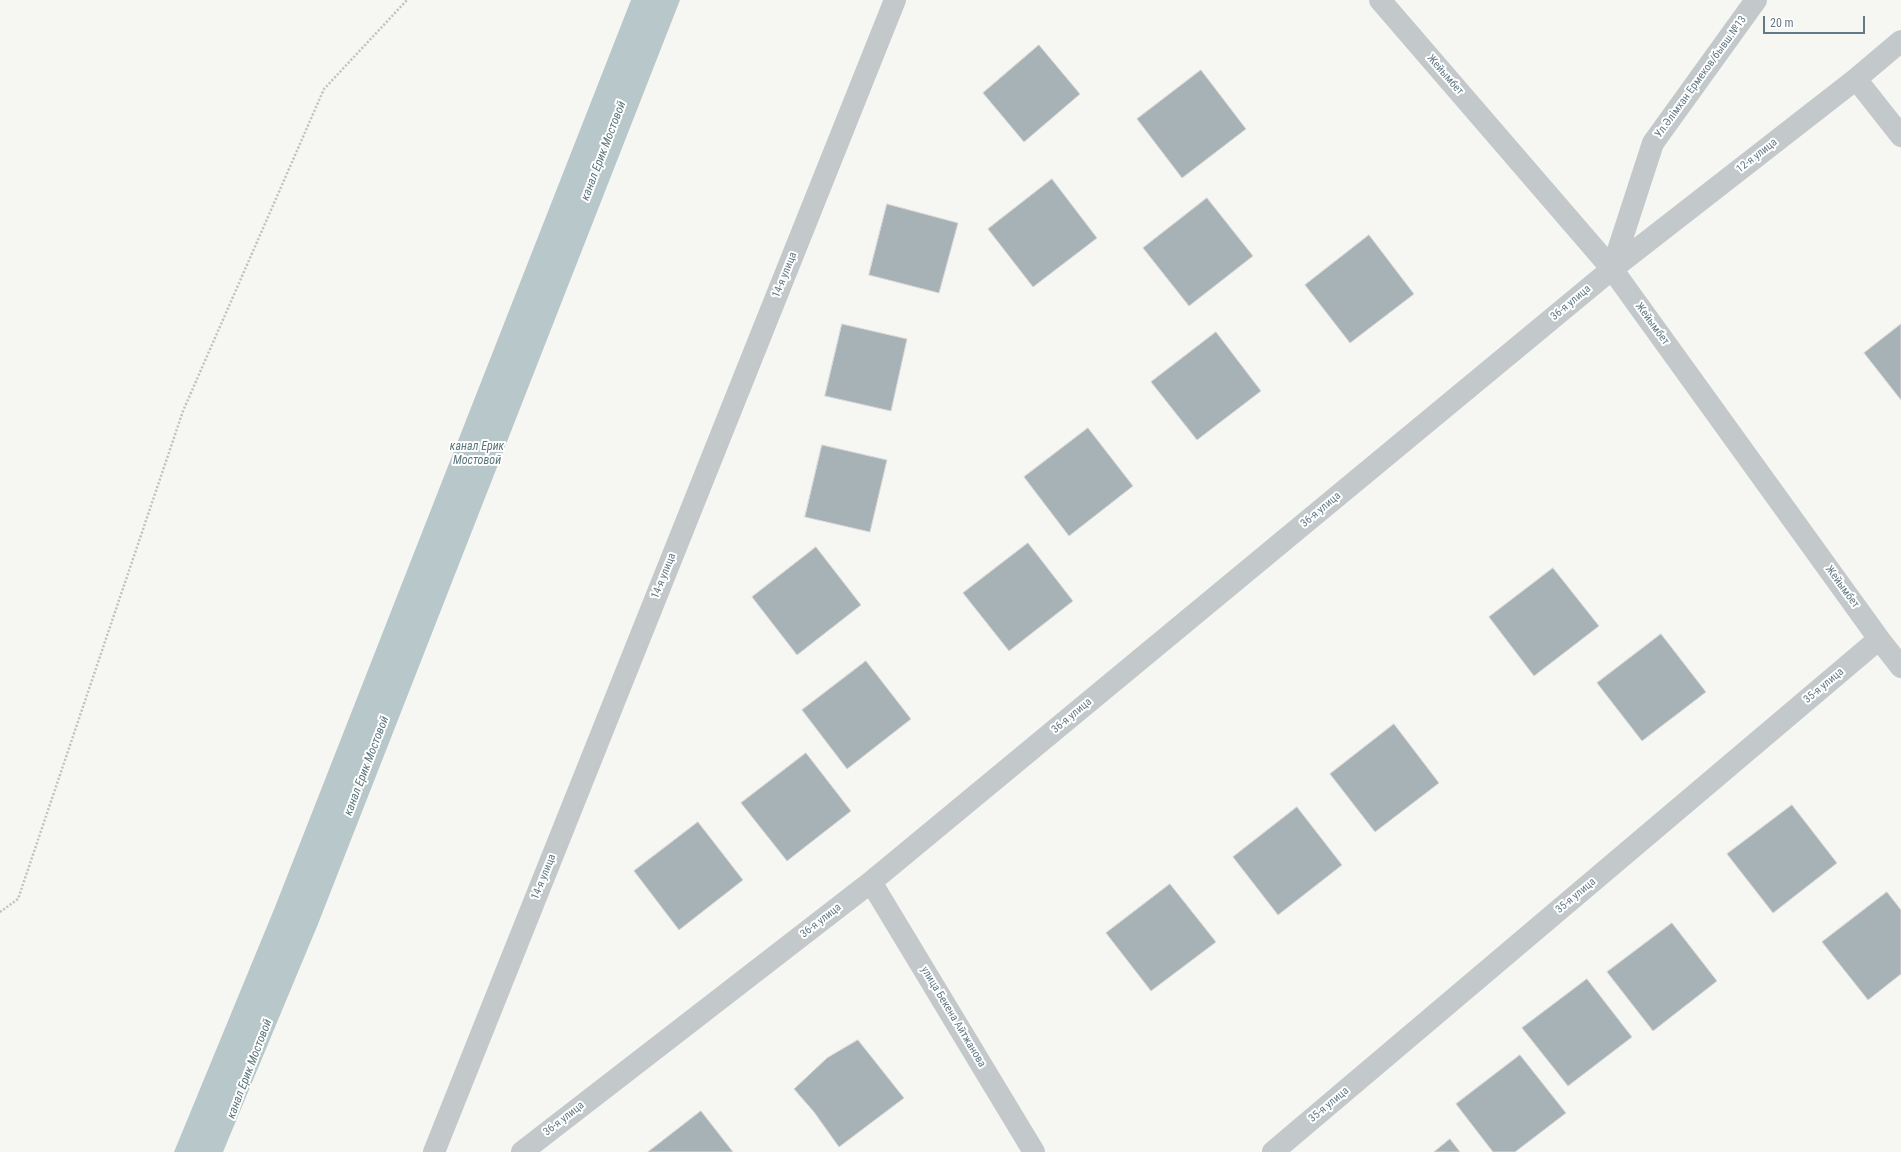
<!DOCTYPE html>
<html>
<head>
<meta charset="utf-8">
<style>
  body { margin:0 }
  #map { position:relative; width:1901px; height:1152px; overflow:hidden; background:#f6f6f2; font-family:"Roboto Condensed",sans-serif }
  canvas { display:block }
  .scale { position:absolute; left:1763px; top:16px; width:102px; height:18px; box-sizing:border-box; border:2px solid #637a86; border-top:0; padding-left:5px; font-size:12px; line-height:14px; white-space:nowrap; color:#637a86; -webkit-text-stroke:3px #fff; paint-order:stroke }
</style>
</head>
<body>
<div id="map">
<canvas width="1901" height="1152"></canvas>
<div class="scale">20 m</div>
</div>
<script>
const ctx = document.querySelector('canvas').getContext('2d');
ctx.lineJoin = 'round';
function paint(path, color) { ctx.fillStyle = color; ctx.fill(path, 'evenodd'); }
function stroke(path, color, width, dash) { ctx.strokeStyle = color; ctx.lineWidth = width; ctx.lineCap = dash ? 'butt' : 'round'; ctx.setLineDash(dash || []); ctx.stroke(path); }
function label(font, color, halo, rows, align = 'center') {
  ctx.font = font + ' "Roboto Condensed",sans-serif'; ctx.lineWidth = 4; ctx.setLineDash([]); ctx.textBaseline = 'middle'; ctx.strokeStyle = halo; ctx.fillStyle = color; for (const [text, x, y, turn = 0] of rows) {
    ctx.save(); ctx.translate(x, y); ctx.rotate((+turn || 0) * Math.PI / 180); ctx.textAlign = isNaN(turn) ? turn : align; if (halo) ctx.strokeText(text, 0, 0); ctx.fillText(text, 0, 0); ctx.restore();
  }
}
paint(new Path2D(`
  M631 0H680L318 924 223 1152H174L275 907Z`), '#b8c7c9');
const building = new Path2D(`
  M1039 45 1080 94 1024 142 983 93Z
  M1201 70 1246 129 1182 178 1137 119Z
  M1052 179 1097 238 1033 287 988 229Z
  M1207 198 1253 256 1189 306 1143 248Z
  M887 204 958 223 939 293 869 275Z
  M1369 235 1414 294 1350 343 1305 285Z
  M842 324 907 339 891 411 825 396Z
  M1901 324V400L1864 353Z
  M1216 332 1261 391 1197 440 1151 382Z
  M1088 428 1133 486 1069 536 1024 477Z
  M822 445 887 460 870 532 805 517Z
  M1028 543 1073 601 1009 651 963 593Z
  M816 547 861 605 797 655 752 597Z
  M1553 568 1599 626 1534 676 1489 617Z
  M1661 634 1706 692 1642 741 1597 683Z
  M866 661 911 719 847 769 802 710Z
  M1394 724 1439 783 1375 832 1330 774Z
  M806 753 851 811 787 861 741 803Z
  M1792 805 1837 863 1773 913 1727 854Z
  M1297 807 1342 865 1278 915 1233 857Z
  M698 822 743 880 679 930 634 871Z
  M1170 884 1216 942 1151 991 1106 933Z
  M1887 892 1901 910V974L1868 1000 1822 942Z
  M1672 923 1717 981 1653 1031 1607 972Z
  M1587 979 1632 1037 1568 1086 1522 1028Z
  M858 1040 904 1098 839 1147 814 1112 794 1089 827 1058Z
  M1520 1055 1566 1113 1515 1152H1493L1456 1104Z
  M701 1111 733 1152H648Z
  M1450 1139 1460 1152H1434Z`);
paint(building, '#a7b2b7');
stroke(building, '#d8d7d5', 1);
stroke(new Path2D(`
  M0 912 18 899 183 411 324 89 407 0`), '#bfc1c3', 2.5, [2, 2]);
stroke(new Path2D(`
  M1380 0 1612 269 1879 639 1901 667
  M1856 79 1901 136
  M1612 269 1653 143 1756 0
  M871 882 1034 1152
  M434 1152 895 0
  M522 1152 871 882 1612 269 1856 79 1901 41
  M1273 1152 1879 639`), '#c3c8cb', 22);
label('11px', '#637a86', '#fff', [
  ["Жейымбет",1445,75,49],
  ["Ул.Әлімхан Ермеков/бывш.№13",1701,77,-54],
  ["12-я улица",1757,156,-38],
  ["14-я улица",785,275,-68],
  ["36-я улица",1571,303,-40],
  ["Жейымбет",1652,324,54],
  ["36-я улица",1321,510,-40],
  ["14-я улица",664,576,-68],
  ["Жейымбет",1842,587,54],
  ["35-я улица",1824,686,-40],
  ["36-я улица",1072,716,-40],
  ["14-я улица",544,877,-68],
  ["35-я улица",1576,896,-40],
  ["36-я улица",821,921,-38],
  ["улица Бекена Айтжанова",953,1017,59],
  ["35-я улица",1329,1105,-40],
  ["36-я улица",564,1119,-38]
]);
label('italic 12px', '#5a767b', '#fff', [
  ["канал Ерик Мостовой",604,151,-69],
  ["канал Ерик",477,447],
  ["Мостовой",477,461],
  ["канал Ерик Мостовой",367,766,-69],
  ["канал Ерик Мостовой",250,1069,-69]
]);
</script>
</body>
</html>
